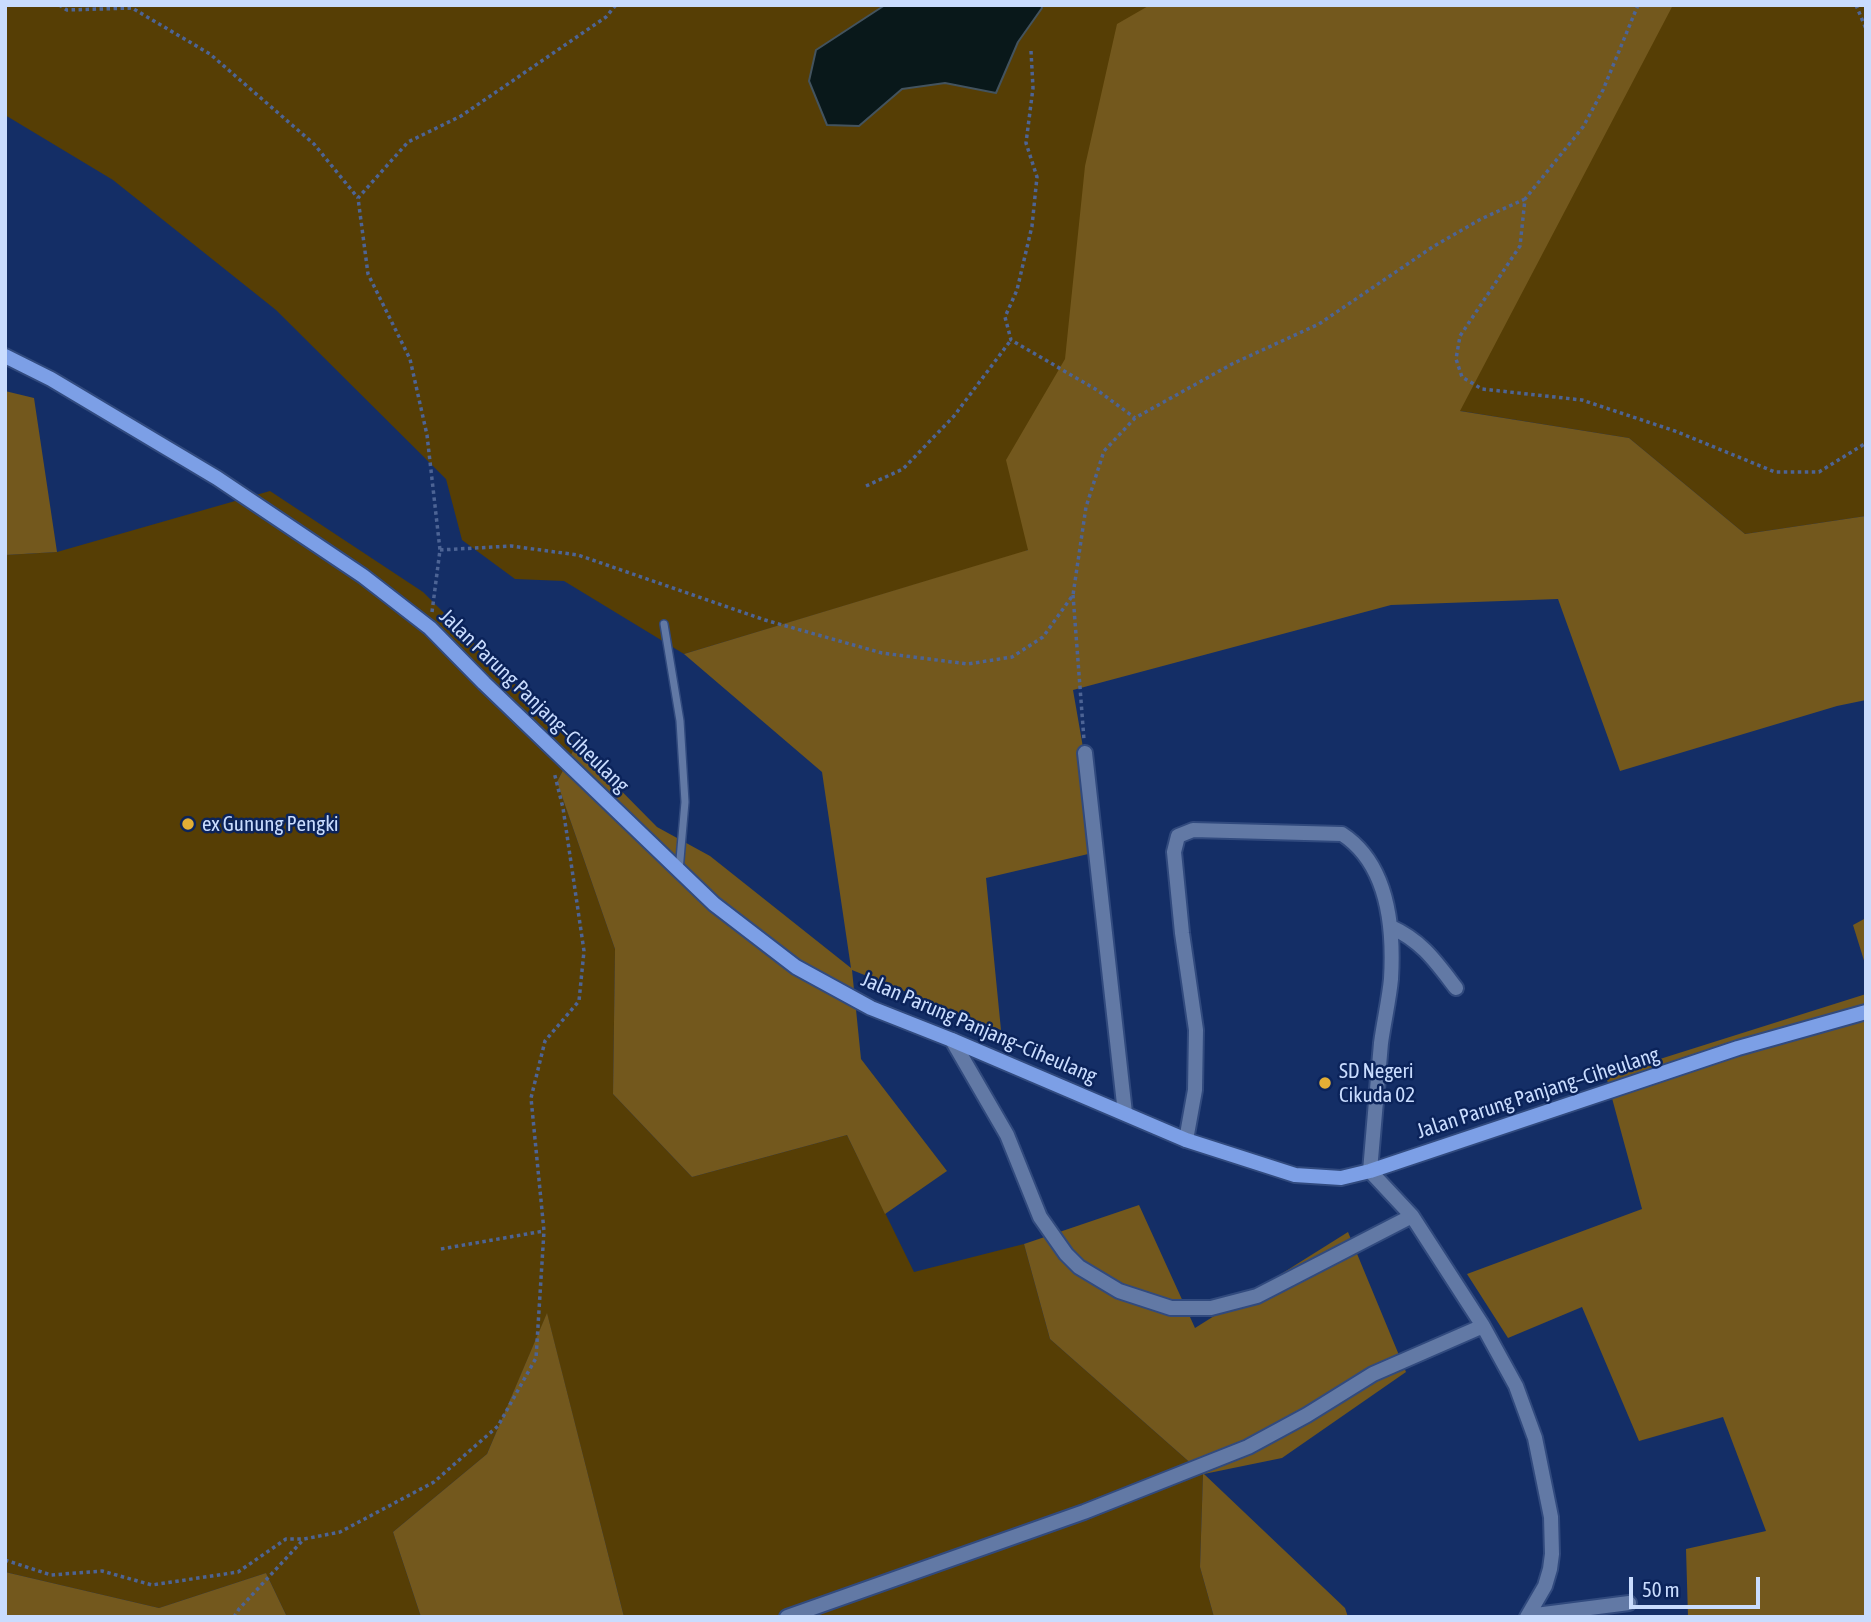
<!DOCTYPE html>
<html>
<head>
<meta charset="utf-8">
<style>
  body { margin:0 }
  #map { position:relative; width:1871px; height:1622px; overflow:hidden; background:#142e66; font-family:"Asap Condensed",sans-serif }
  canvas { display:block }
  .frame { position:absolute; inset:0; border:7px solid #c9dcfe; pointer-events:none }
  .scale { position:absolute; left:1629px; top:1577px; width:131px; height:32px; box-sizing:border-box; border:4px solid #c9dcfe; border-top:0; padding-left:9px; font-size:21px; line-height:24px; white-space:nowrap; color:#c9dcfe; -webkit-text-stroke:5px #0b235a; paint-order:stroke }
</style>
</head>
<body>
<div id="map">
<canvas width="1871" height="1622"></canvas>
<div class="frame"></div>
<div class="scale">50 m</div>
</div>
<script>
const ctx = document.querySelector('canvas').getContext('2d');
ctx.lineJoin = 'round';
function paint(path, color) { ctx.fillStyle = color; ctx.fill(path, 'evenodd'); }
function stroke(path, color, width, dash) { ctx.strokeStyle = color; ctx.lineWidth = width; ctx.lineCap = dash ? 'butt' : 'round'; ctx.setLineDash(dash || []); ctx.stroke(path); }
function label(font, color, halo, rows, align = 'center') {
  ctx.font = font + ' "Asap Condensed",sans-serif'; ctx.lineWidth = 5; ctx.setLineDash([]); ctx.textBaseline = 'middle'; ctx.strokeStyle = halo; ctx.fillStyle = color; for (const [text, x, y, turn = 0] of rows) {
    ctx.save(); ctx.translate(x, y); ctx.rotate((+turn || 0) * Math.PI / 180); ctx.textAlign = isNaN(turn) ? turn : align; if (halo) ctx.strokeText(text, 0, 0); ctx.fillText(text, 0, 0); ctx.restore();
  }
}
paint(new Path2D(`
  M5 5H885L816 50 859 126 902 89 945 83 996 92 1018 42 1042 8 1041 5H1866V516L1745 534 1629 438 1324 389 1024 552 684 654 564 581 515 579 462 540 446 479 276 310 113 180 5 115Z
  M270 491 423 592 576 745 557 782 615 949 613 1094 692 1177 847 1135 914 1272 1024 1244 1050 1339 1203 1474 1200 1567 1214 1617H624L547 1314 487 1454 393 1532 421 1617H287L266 1573 159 1608 5 1572V555L57 552Z`), '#563e05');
paint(new Path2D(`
  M1150 5H1673L1460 411 1629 438 1745 534 1866 516V700L1837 706 1620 771 1558 599 1391 605 1073 690 1101 851 986 878 1001 1030 852 970 861 1059 947 1171 885 1214 847 1135 692 1177 613 1094 615 949 557 782 576 745 657 827 710 856 851 968 822 772 684 654 1028 550 1006 460 1065 359 1085 166 1117 24Z
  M5 391 34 398 57 552 5 555Z
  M1866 918V967L1853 925Z
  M1866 994V1617H1688L1686 1549 1766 1531 1723 1417 1639 1441 1582 1307 1508 1338 1467 1274 1642 1209 1606 1076Z
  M1139 1205 1195 1328 1348 1232 1406 1372 1282 1458 1204 1474 1345 1608 1348 1617H1214L1200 1567 1203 1474 1050 1339 1024 1244Z
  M547 1313 624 1617H421L393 1532 487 1454Z
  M5 1572 159 1608 266 1573 287 1617H5Z`), '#73581d');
const water = new Path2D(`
  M885 5H1041L1042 8 1018 42 996 93 945 83 902 89 859 126 827 125 809 81 816 50Z`);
paint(water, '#09181a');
stroke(water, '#43535e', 2);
const lane = new Path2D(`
  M664 624 680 721 685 802 679 871`);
const street = new Path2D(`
  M1085 753 1125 1113
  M1391 927C1422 941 1436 962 1456 988
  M952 1040 1007 1135 1040 1217 1066 1254 1079 1267 1119 1291 1171 1308H1211L1257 1296 1412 1216
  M1186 1140 1195 1090 1196 1030 1182 933 1174 852 1178 836 1193 830 1342 834C1388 864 1394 928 1391 979 1389 1000 1384 1021 1381 1043 1377 1085 1374 1128 1370 1171L1412 1216 1483 1326 1516 1386 1535 1438 1551 1517 1552 1554 1550 1569 1545 1586 1527 1617
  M1528 1616 1629 1603
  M787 1617 1084 1512 1248 1447 1307 1415 1373 1374 1483 1326`);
const secondary = new Path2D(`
  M5 356 51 379 217 478 363 576 430 628 484 683 714 904 796 967 871 1008 952 1040 1186 1140 1295 1175 1341 1178 1370 1171 1738 1048 1866 1012`);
stroke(lane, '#314a7e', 10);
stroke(street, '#314a7e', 18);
stroke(secondary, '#314a7e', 18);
stroke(new Path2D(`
  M59 5 67 10 132 8 210 54 314 144 358 198
  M1638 5 1603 90 1583 127 1525 199 1520 246 1460 336 1456 359 1462 377 1482 389 1582 400 1675 431 1775 472H1819L1866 443
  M1856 5 1866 29
  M1031 51 1033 88 1026 143 1037 177 1032 226 1017 290 1005 317 1011 340 1097 390 1135 418
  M866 486 903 469 954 416 1011 340
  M440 550 511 546 578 555 765 620 882 653 968 664 1012 657 1043 637 1073 595 1086 507 1104 451 1135 418 1232 364 1319 324 1434 246 1481 219 1525 199
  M1073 595 1084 740
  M432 612 440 550 427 435 410 359 368 274 358 198 408 142 461 116 606 17 616 5
  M441 1249 544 1231
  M5 1560 51 1575 102 1571 152 1585 238 1572 286 1539H304L340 1532 434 1482 498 1426 536 1358 544 1231 531 1098 545 1041 579 1001 584 951 563 808 554 772
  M234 1617 239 1609 304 1539`), '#4d6495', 3.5, [3.5, 3.5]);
stroke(lane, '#6279a5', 7);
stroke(street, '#6279a5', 14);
stroke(secondary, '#7c9fe6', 14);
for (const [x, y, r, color] of [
  [188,824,7,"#e3ae35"],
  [1325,1083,7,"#e3ae35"]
]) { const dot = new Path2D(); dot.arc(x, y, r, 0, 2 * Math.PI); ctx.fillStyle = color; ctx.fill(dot); stroke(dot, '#0b235a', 2.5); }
label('21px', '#c9dcfe', '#0b235a', [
  ["Jalan Parung Panjang–Ciheulang",534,701,44],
  ["Jalan Parung Panjang–Ciheulang",979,1028,23],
  ["Jalan Parung Panjang–Ciheulang",1538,1093,-18]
]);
label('21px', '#c9dcfe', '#0b235a', [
  ["ex Gunung Pengki",202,824],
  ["SD Negeri",1339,1071],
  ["Cikuda 02",1339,1095]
], 'left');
</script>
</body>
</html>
